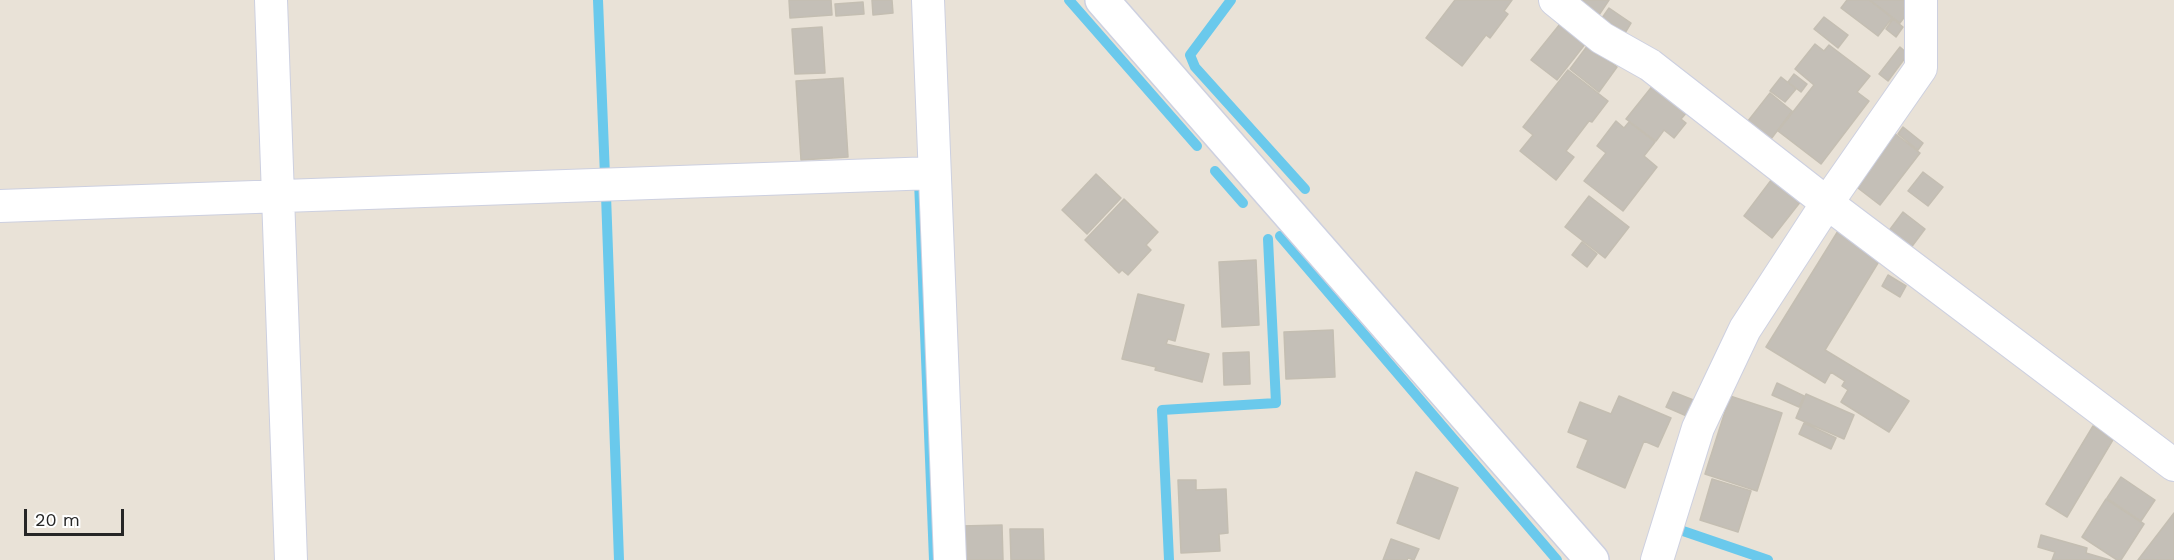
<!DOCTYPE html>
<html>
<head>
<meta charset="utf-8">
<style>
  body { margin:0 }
  #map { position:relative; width:2174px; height:560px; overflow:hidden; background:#e9e2d7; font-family:"Work Sans",sans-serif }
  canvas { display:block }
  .scale { position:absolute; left:24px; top:509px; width:100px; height:27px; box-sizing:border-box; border:3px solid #262626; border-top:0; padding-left:8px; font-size:18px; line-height:21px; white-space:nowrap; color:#262626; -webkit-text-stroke:4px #fff; paint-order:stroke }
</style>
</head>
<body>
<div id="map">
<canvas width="2174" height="560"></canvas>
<div class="scale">20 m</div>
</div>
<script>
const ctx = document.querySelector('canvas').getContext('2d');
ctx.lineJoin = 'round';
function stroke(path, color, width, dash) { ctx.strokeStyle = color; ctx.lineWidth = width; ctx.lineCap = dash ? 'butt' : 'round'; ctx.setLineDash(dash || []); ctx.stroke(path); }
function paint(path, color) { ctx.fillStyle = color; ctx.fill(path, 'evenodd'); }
stroke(new Path2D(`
  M598 0 605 176
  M1069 0 1197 146
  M1231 0 1190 55 1195 67 1305 189
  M1215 171 1243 203
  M919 181 934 560
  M606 195 619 560
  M1280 236 1557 560
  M1683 531 1768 560
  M1169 560 1162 410 1276 403 1268 239`), '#6ac9ec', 10);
const building = new Path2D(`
  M789 0H831L832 15 790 18Z
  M872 0H892L893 13 873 15Z
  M1455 0H1512L1504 11 1508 14 1490 38 1486 35 1462 66 1426 38Z
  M1577 0H1609L1599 15Z
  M1847 0H1869L1892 18 1878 36 1841 8Z
  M1870 0H1910L1903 9 1908 12 1900 23Z
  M863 2 864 14 836 16 835 4Z
  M1609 8 1631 23 1625 33 1602 18Z
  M1824 17 1848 35 1838 48 1814 29Z
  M1893 19 1903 27 1896 37 1886 29Z
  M1560 24 1586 43 1557 80 1531 60Z
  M822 27 825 73 795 74 792 29Z
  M1815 44 1824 51 1829 45 1870 76 1857 92 1869 101 1821 164 1778 131 1814 85 1795 69Z
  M1588 45 1617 67 1599 92 1570 69Z
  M1900 47 1908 54 1888 81 1879 74Z
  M1568 70 1608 101 1592 122 1589 121 1566 151 1574 157 1556 180 1520 151 1533 135 1523 127Z
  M1794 74 1807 84 1801 92 1788 82Z
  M1781 77 1796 89 1785 102 1770 91Z
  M843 78 848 157 801 160 796 81Z
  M1654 84 1688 111 1681 119 1686 123 1674 138 1664 130 1656 141 1626 119Z
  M1770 93 1792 111 1771 139 1748 121Z
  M1616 121 1624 128 1629 122 1655 142 1644 156 1657 167 1623 211 1584 181 1606 153 1597 146Z
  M1903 127 1923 143 1918 150 1898 134Z
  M1894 133 1920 153 1880 205 1854 185Z
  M1923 172 1943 187 1928 206 1908 191Z
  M1096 174 1121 198 1087 234 1062 210Z
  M1772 179 1801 201 1772 238 1744 216Z
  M1589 196 1629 227 1605 258 1565 227Z
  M1124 199 1158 232 1146 245 1151 250 1128 275 1122 270 1119 273 1085 240Z
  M1903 212 1925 229 1910 249 1888 232Z
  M1838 231 1881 258 1825 350 1909 401 1889 432 1841 402 1848 390 1842 386 1845 381 1831 372 1825 383 1766 347Z
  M1582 242 1597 254 1587 267 1572 255Z
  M1256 260 1259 325 1222 327 1219 262Z
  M1888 275 1906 286 1900 297 1882 286Z
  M1138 294 1184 305 1175 341 1168 339 1166 344 1209 354 1202 382 1155 370 1156 367 1122 359Z
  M1333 330 1335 377 1286 379 1284 332Z
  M1249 352 1250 384 1224 385 1223 353Z
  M1777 383 1804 396 1799 407 1772 395Z
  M1673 392 1696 401 1689 417 1666 407Z
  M1806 394 1854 415 1844 439 1796 418Z
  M1619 396 1671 418 1658 447 1644 441 1625 488 1577 467 1588 440 1568 432 1580 402 1611 414Z
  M1730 396 1782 413 1757 491 1705 474Z
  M1804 423 1836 438 1831 449 1799 434Z
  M2093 426 2114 438 2067 517 2046 504Z
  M1416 472 1458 488 1439 539 1397 523Z
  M2121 477 2155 500 2141 521 2107 498Z
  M1712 479 1751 491 1738 532 1700 520Z
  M1178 480H1196V490L1226 489 1228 533 1219 534 1220 551 1181 553Z
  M2106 499 2144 524 2121 560H2117L2082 537Z
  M2174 513V560H2138Z
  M1002 525 1003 560H961V526Z
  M1010 529H1043L1044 560H1011Z
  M2041 535 2087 548 2086 553 2110 560H2052L2055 552 2038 547Z
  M1391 539 1419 549 1414 560 1408 558 1407 560H1383Z`);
paint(building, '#c4bfb7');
stroke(building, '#c4beb2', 1.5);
const minor = new Path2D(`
  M271 0 291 560
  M928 0 950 560
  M1555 0 1602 38 1650 65 1827 203 2174 465
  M0 206 934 173
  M1657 560 1698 428 1745 329 1827 203 1921 68V0`);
const tertiary = new Path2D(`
  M1102 0 1592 560`);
stroke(minor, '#cdd0e0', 34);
stroke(tertiary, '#cdd0e0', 36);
stroke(minor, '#fff', 32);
stroke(tertiary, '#fff', 33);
</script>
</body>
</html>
